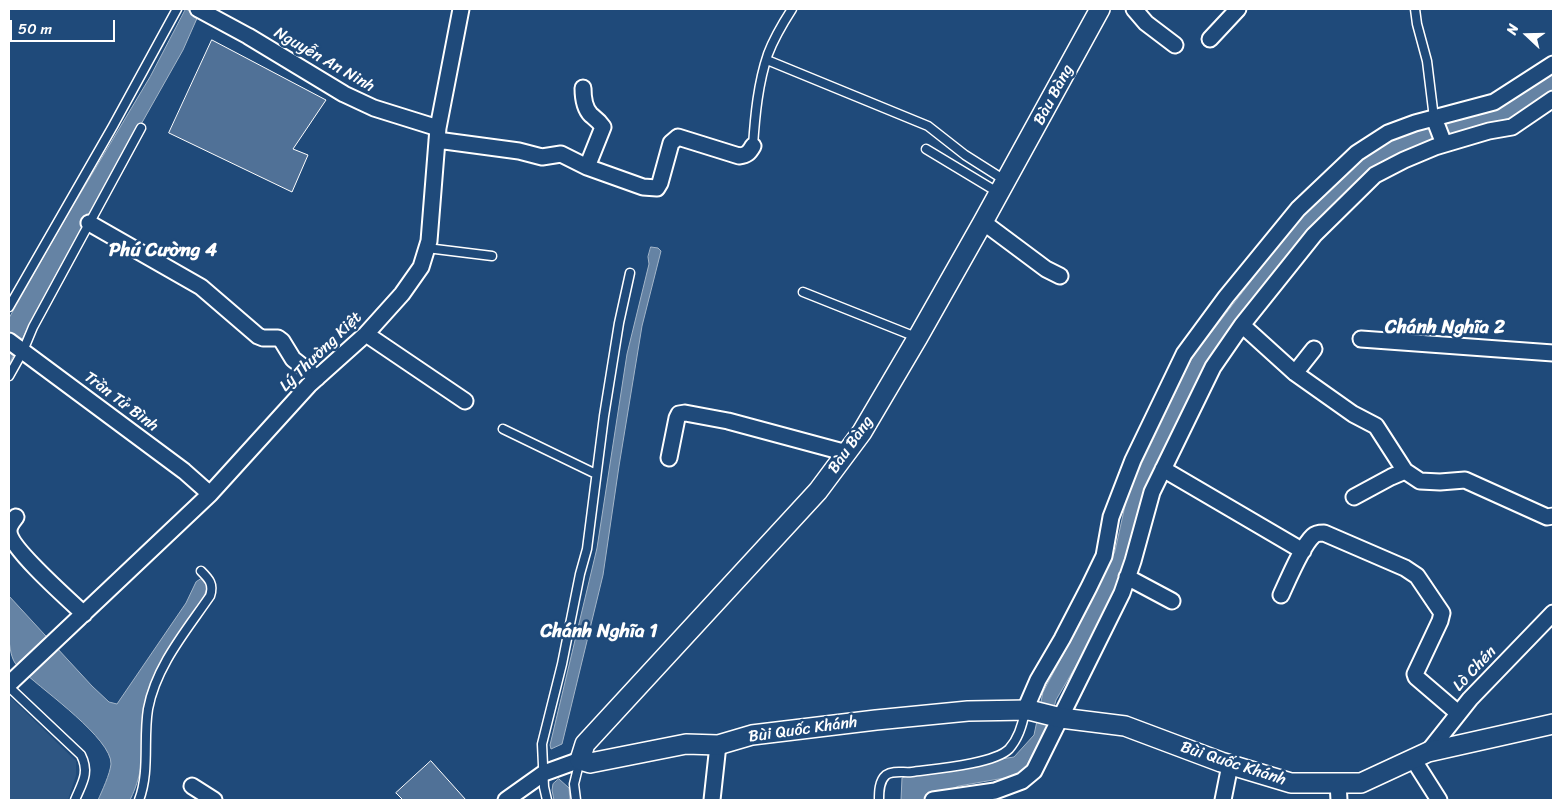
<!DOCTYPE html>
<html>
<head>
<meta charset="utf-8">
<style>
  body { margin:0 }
  #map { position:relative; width:1562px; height:809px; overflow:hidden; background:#1f4a7a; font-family:Sriracha,sans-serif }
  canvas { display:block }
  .frame { position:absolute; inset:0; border:10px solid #fff; pointer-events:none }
  .north { position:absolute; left:1502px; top:10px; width:50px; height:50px; -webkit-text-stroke:4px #1f4a7a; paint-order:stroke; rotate:291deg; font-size:14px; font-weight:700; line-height:20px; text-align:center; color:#fff }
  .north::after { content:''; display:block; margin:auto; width:18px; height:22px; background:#fff; clip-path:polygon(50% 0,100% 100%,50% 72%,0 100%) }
  .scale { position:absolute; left:10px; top:20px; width:105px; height:22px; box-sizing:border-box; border:2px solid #fff; border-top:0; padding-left:6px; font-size:15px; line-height:18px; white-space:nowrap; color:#fff; -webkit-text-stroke:4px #1f4a7a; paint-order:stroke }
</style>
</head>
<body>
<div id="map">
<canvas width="1562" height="809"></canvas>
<div class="frame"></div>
<div class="north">N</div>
<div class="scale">50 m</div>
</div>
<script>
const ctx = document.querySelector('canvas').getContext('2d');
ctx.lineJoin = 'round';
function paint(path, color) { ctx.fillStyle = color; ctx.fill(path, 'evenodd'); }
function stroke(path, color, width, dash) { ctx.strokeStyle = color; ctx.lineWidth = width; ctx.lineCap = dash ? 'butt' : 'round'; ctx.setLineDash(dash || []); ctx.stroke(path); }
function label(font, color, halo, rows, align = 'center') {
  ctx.font = font + ' Sriracha,sans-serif'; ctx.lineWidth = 5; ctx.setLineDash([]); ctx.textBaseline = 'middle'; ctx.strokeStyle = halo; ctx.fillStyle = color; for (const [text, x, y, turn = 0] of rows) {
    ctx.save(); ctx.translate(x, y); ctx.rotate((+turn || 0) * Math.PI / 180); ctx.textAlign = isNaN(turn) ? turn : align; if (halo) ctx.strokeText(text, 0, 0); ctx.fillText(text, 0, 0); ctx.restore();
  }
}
paint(new Path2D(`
  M9 696 76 761V775L68 800H9Z`), '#2e5683');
const water = new Path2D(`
  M186 9 198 16 183 50 57 273 9 364V318L61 226 150 77Z
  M1553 67V91L1523 114 1427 143 1395 155 1365 173 1322 215 1204 371 1121 589 1056 700 1041 754 1027 774 959 786 941 793 928 800H901L902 778 914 773 1014 757 1034 735 1043 692 1091 603 1115 551 1128 492 1193 356 1303 214 1365 149 1421 123 1510 98Z
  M651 247 658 248 661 251 642 326 619 466 603 575 562 744 551 749 550 745 597 548 627 354 649 264 648 257Z
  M201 579 206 581 207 588 204 596C181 633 154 666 144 710 141 726 143 737 142 752 142 769 137 786 130 800H98C102 791 110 774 111 764 112 739 44 691 26 674 23 671 18 667 15 663 6 649 9 613 9 596L92 686 109 702 117 704 186 603 196 582Z
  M559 779 569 788 570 800H554L552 790 553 784Z`);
paint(water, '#6583a4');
stroke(water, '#a3b5c8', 1);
const building = new Path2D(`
  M212 40 326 100 293 149 308 155 292 192 169 133Z
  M431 761 466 800H403L396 793Z`);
paint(building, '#507197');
stroke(building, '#fff', 1);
const service = new Path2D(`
  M1415 9 1417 24 1427 61 1434 118
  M767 60 928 126 965 155 1006 181
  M753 146C755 116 758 83 768 54 774 38 783 23 792 9
  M926 149 999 193
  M427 248 492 256
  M803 292 916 337
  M9 307 113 126 177 9
  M9 376 23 351 33 327 141 128
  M503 429 596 474
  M9 687 81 755C90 773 82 783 75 800
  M139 800C150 771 143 740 148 709 156 666 186 631 210 596 214 584 209 579 201 571
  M547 800 544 787 542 744 562 664 580 574 587 549 604 416 619 323 630 273
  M576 800 574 784 580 760
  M879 800C879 792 879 781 886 775 893 770 904 773 912 772 934 769 994 764 1009 749 1018 739 1023 723 1025 710`);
const minor = new Path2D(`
  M198 9 248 36 344 94 374 108 438 128
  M1134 9 1146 23 1175 45
  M1210 39 1238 9
  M583 88C583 98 584 108 591 115 596 119 599 121 603 127L587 167
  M1434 118 1444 144
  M437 140 519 151 542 157 561 154 587 167 643 187 657 188 660 183 671 143 678 137 739 156C747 155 749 153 753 146
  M983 222 1046 269 1060 276
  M89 223 201 287 258 336 263 338H278L282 341 293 359 317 378
  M1242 325 1295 373
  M366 334 465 401
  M1361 339 1553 353
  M9 341 184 471 210 494
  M1314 349 1295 373 1353 414 1376 426 1405 471
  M669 458 677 418 679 414 685 413 728 421 847 453
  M1163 469 1303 551
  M1354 497 1391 477 1405 471 1420 481 1440 482 1465 480 1547 517 1553 516
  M16 517C13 521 9 525 9 531 9 547 70 601 84 614
  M1127 577 1172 601
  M1281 595C1288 580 1302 546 1313 536 1316 533 1320 533 1324 533L1405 568 1417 576 1442 613 1440 621 1415 674 1416 677 1458 713
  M9 684 210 494 309 385 366 334 402 294 421 267 429 241 438 128 461 9
  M1025 710 1038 680 1062 639 1089 587 1104 556 1111 517 1133 460 1184 354 1226 297 1298 209 1357 153 1388 133 1415 123 1494 102 1553 64
  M1428 752 1470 699 1553 613
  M1413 759 1439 800
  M1338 783 1339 800
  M192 786 214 800
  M506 800 544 773 580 760
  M712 800 718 745
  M933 800 995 791 1022 781 1034 771 1122 593 1133 561 1152 492 1213 367 1242 325 1314 235 1375 175 1404 160 1435 147 1489 131 1512 127 1553 99
  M1223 800 1230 765`);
const tertiary = new Path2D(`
  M1100 9 983 222 918 337 862 432 818 491 585 744 580 760 590 763 686 744 718 745 752 735 876 720 968 711 1029 710 1061 718 1125 726 1221 762 1291 783H1361L1428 752 1553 724`);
stroke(service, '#fff', 11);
stroke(minor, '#fff', 19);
stroke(tertiary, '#fff', 22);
stroke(service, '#1f4a7a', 8);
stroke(minor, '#1f4a7a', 15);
stroke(tertiary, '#1f4a7a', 19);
label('16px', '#fff', '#1f4a7a', [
  ["Nguyễn An Ninh",324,60,30],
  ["Bàu Bàng",1054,95,-62],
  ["Lý Thường Kiệt",321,352,-44],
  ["Trần Tử Bình",121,402,37],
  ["Bàu Bàng",851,445,-55],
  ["Lò Chén",1475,669,-47],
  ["Bùi Quốc Khánh",803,730,-8],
  ["Bùi Quốc Khánh",1233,764,18]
]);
label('bold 19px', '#fff', '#1f4a7a', [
  ["Phú Cường 4",163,251],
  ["Chánh Nghĩa 2",1445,328],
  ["Chánh Nghĩa 1",599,632]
]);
</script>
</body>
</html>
